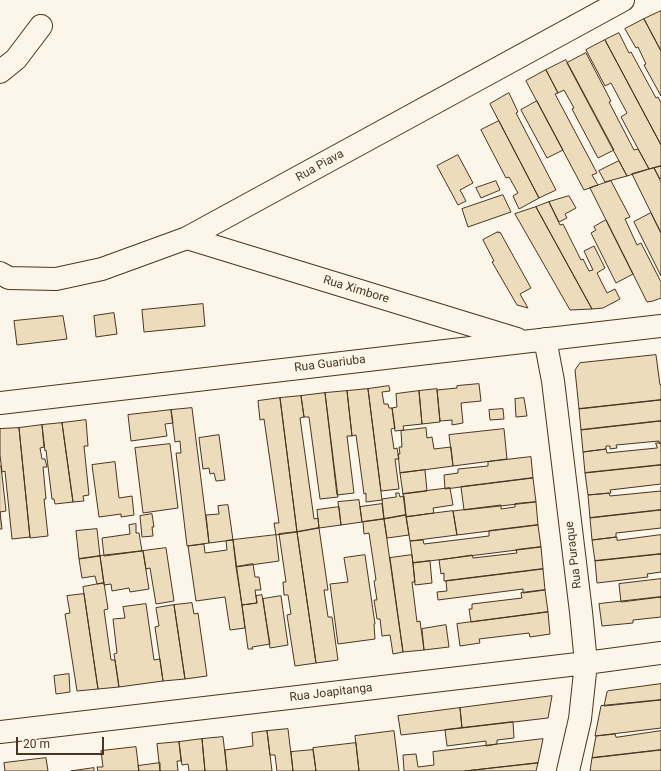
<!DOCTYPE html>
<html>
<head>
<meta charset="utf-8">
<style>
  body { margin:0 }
  #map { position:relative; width:661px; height:771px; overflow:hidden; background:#fbf6e9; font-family:Roboto,sans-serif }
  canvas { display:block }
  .scale { position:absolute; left:16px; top:737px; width:88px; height:18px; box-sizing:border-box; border:2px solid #4a3520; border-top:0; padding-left:5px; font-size:12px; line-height:14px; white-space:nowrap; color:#4a3520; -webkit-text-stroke:3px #fbf6e9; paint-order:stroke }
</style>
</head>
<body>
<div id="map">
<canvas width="661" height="771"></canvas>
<div class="scale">20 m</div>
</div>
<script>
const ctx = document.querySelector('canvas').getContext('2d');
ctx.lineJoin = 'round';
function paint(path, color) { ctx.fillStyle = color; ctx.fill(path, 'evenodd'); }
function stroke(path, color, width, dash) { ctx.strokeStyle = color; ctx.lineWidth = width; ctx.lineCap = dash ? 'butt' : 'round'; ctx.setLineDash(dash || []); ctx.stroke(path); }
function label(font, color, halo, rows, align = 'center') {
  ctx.font = font + ' Roboto,sans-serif'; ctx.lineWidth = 3; ctx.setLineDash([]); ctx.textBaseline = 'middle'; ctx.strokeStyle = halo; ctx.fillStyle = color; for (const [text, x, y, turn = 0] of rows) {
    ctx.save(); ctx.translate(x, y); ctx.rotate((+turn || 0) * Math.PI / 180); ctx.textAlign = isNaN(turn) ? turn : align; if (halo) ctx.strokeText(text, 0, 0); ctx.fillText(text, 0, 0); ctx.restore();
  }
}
const building = new Path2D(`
  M661 11V51L644 19Z
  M644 19 661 51V96L644 65 646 64 638 47 636 48 625 29Z
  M619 33 629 53 631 52 656 98 658 97 661 103V145L605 40Z
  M605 40 661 145V166L649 169 621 117 627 113 611 83 605 86 586 50Z
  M586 53 611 101 609 102 634 150 638 149 649 169 627 176 567 63Z
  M566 60 614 150 598 158 572 109 574 108 564 90 558 93 546 70Z
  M546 70 558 93 555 94 597 173 592 175 598 185 584 190 526 81Z
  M509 93 518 112 516 113 556 190 539 198 490 104Z
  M537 101 563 150 547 158 521 110Z
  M499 121 539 198 519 209 513 196 518 193 509 177 506 178 481 130Z
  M458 155 473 183 460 190 466 201 458 205 437 166Z
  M619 161 627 176 605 182 599 171Z
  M661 166V178L660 179 654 168Z
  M654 168 661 182V233L632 174Z
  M496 181 500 190 481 198 476 188Z
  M611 181 630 217 625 219 637 245 641 243 661 282V298L653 301 647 302 590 188Z
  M503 195 511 212 468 227 462 209Z
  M569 196 576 208 565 214 567 218 559 222 549 202Z
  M549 202 560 225 563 224 581 260 583 259 589 271 593 270 584 251 594 246 605 268 597 273 607 293 615 289 620 299 603 308 592 309 536 207Z
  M536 207 592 309 570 310 515 214Z
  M651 213 661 233V276L634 222Z
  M606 220 633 274 616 283 591 233 596 230 594 227Z
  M498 232V233L500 232 531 288 520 294 528 308 517 305 492 262 494 261 483 240Z
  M203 304 205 326 144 332 142 310Z
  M114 313 117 334 96 337 94 316Z
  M63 316 67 339 17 345 14 321Z
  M656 355 660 385H661V400L579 409 575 370 580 363Z
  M479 384 481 401 461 403 463 423 452 425V420L440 421 437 390 457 388V386Z
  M389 386 390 391 382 392 384 404H388L389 408H392L395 428 391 429 394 449 397 448 399 459H395L399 489 381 491 368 389Z
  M368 389 382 500 366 502V493L364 494 356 435 352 436 347 391Z
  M437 389 440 422 422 424 419 391Z
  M347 391 352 436H347L354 493 337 495 325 393Z
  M419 391 422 424 403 426 404 430 395 431 392 408 397 407 396 394Z
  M325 393 338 497 320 499 309 417H304L301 396Z
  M301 396 304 417 300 418 314 519 318 518 319 528 297 532 280 398Z
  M280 398 297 532 276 535 274 523H279L264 419 260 420 258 401Z
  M524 398 527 416 516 417 515 399Z
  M661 400V421L581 430 579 409Z
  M192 408 209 543 187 546 176 453H181L180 441 175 442 171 410Z
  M503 409 504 419 490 420 489 410Z
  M171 410 173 423 165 424 167 436 131 441 128 415Z
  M86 420 88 446H84L89 495 83 496 84 501 73 502 62 423Z
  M661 421V443H659V441L616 445 617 448 610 449V446H606V449L583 452 581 430Z
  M62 423 73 502 55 504 54 499H52L46 450 45 451 42 425Z
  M42 425 44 447 40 448 42 459H45L47 467H43L46 499H44L48 536 30 538 19 428Z
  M19 428 30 537 12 539 5 471 2 472 0 455V429Z
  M426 428 427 438 432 437 434 449 451 447 453 466 400 473 398 454H400L399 447H402L401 431Z
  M504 429 507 459 453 466 449 435Z
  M219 435 225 480 216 481 214 473 210 474 209 468 203 469 199 438Z
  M656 443H661V465L585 473 583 452 606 449 607 453 657 448Z
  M170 444 178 508 143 513 135 448Z
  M531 457 533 478 445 489 444 475 458 473V469L488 466V462Z
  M115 462 119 498 132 496 134 515 121 517V514L99 517 92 465Z
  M661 465V484L610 490 611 493 588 495 585 473Z
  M0 466H1L6 511 0 512Z
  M425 470 427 491 403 494 400 473Z
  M533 478 536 502 464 510 461 487Z
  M661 487V510L590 518 588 495 609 493 610 496 661 491Z
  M450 488 453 505 433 508 434 513 406 517 403 494Z
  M396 493H399L400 497 404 496 406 515 384 519 382 499 396 497Z
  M359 500 362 522 341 525 338 502Z
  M536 502 538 525 457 535 453 511 501 505V509L515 507V504Z
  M382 504 384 519 362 522 360 507Z
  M228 505 233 540 209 543 206 515 219 514 218 506Z
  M339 507 341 525 319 528 317 510Z
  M661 510V528L616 533V537L592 540 590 518Z
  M453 511 457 535 410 541 406 517Z
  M0 512 2 529H0Z
  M152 514 154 527H152L153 536 142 537 140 516Z
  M406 515 409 535 387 538 384 519Z
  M384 519 403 652 393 654 390 635 382 636 380 619H377L374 600H377L374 581 376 580 369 533 364 534 363 522Z
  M136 524V533H139L142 551 104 556 102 538 130 534 129 525Z
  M538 525 541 547 413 563 410 541 423 540 424 544 489 536V531Z
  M319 528 328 590H324L328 617H332L338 660 316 663 297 532Z
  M97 529 100 556 79 559 76 531Z
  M297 532 316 663 295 666 287 615 291 614 288 595H284L283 582H286L279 534Z
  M276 535 279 561 236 567 233 540Z
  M661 535V554L595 561 592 540 617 537V540Z
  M233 540 245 628 230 630 225 597 196 601 188 546 204 544 205 553 227 550 226 541Z
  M541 547 543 569 446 581H444V573L441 574 439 560 472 555 473 558 517 553 516 550Z
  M166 548 174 601 156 604 150 568 146 569 143 551Z
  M143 551 149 589 130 592 129 588 112 591 111 584 104 585 100 556Z
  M661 554V572L647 574 648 577 597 583 595 561Z
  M365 555 375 624H374L375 639 338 644 330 584 348 582 344 558Z
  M412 555 415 582H412L417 622 420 621 424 650 403 652 390 558Z
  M100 556 104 583 97 584 95 576 82 578 79 559Z
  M430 561 432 583 415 585 413 563Z
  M253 564 255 577H259L261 590H255L257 603 242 605 236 567Z
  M543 569 545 590 523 593V589L438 600 437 592 447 591 446 581Z
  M661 579V597L621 602 619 584Z
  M104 583 108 609 104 610 111 660H115L119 687 98 689 83 587Z
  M545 590 548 612 471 622 469 609H472V604L522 598 521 593Z
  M84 594 98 689 77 691 65 614 70 613 67 596Z
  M262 595 270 644 252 647 253 649H248L242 605 257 603 256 596Z
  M281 596 288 645 270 648 263 599Z
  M661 597V617L633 620V623L602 626 599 604Z
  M192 603 194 614 198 613 207 676 185 679 174 605Z
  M146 604 154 660 160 659 163 681 119 687 114 654 117 653 113 619 125 618 123 607Z
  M174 605 185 679 163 681 155 627 159 626 156 608Z
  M548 612 550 634 530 637 529 633 479 639 480 643 460 646 457 624Z
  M446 625 449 647 424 650 422 629Z
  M69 674 70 692 56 694 54 676Z
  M661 684V700L604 706 607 692 608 691Z
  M552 696 548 718 462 728 460 708Z
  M661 700V728L595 736 601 706Z
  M460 708 462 728 401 735 398 716Z
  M513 722 514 738 497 740V744L486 746V741L447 746 445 730Z
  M288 729 293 771H277L275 755H270L267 731Z
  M267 731 272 771H227L225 750 253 746 252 733Z
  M394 731 399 771H359L355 736Z
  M661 731V750L592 758 596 736 615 734 616 737Z
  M223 737 227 771H205L202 739Z
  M202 739 205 771H189L188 764 182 765 179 742Z
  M543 739 538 763 465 771H404L403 755 416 754 418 767 434 765 433 752Z
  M179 742 181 761H177L178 771H160L157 744Z
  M356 743 359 771H316L313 748Z
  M136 747 139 771H98L97 767H103L101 751Z
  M313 750 316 771H293L291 752Z
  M661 750V771H590L592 758Z
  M46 758 48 771H5L4 763Z
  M160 763V771H139L138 766Z
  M538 763 536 771H465Z
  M94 768V771H71Z`);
paint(building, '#ecdcbc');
stroke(building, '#4a3520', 1);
const minor = new Path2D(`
  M0 72 16 59 41 26
  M187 238 517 339
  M0 273 9 278 56 279 102 269 187 238 623 0
  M545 339 553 381 581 612 586 663 580 719 568 771
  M0 403 419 354 661 326
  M0 732 586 663 661 653`);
stroke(minor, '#4a3520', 24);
stroke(minor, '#fbf6e9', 22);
label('12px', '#4a3520', '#fbf6e9', [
  ["Rua Piava",320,166,-29],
  ["Rua Ximbore",356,290,17],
  ["Rua Guariuba",330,364,-7],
  ["Rua Puraque",574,555,-97],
  ["Rua Joapitanga",331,693,-7]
]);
</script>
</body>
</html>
